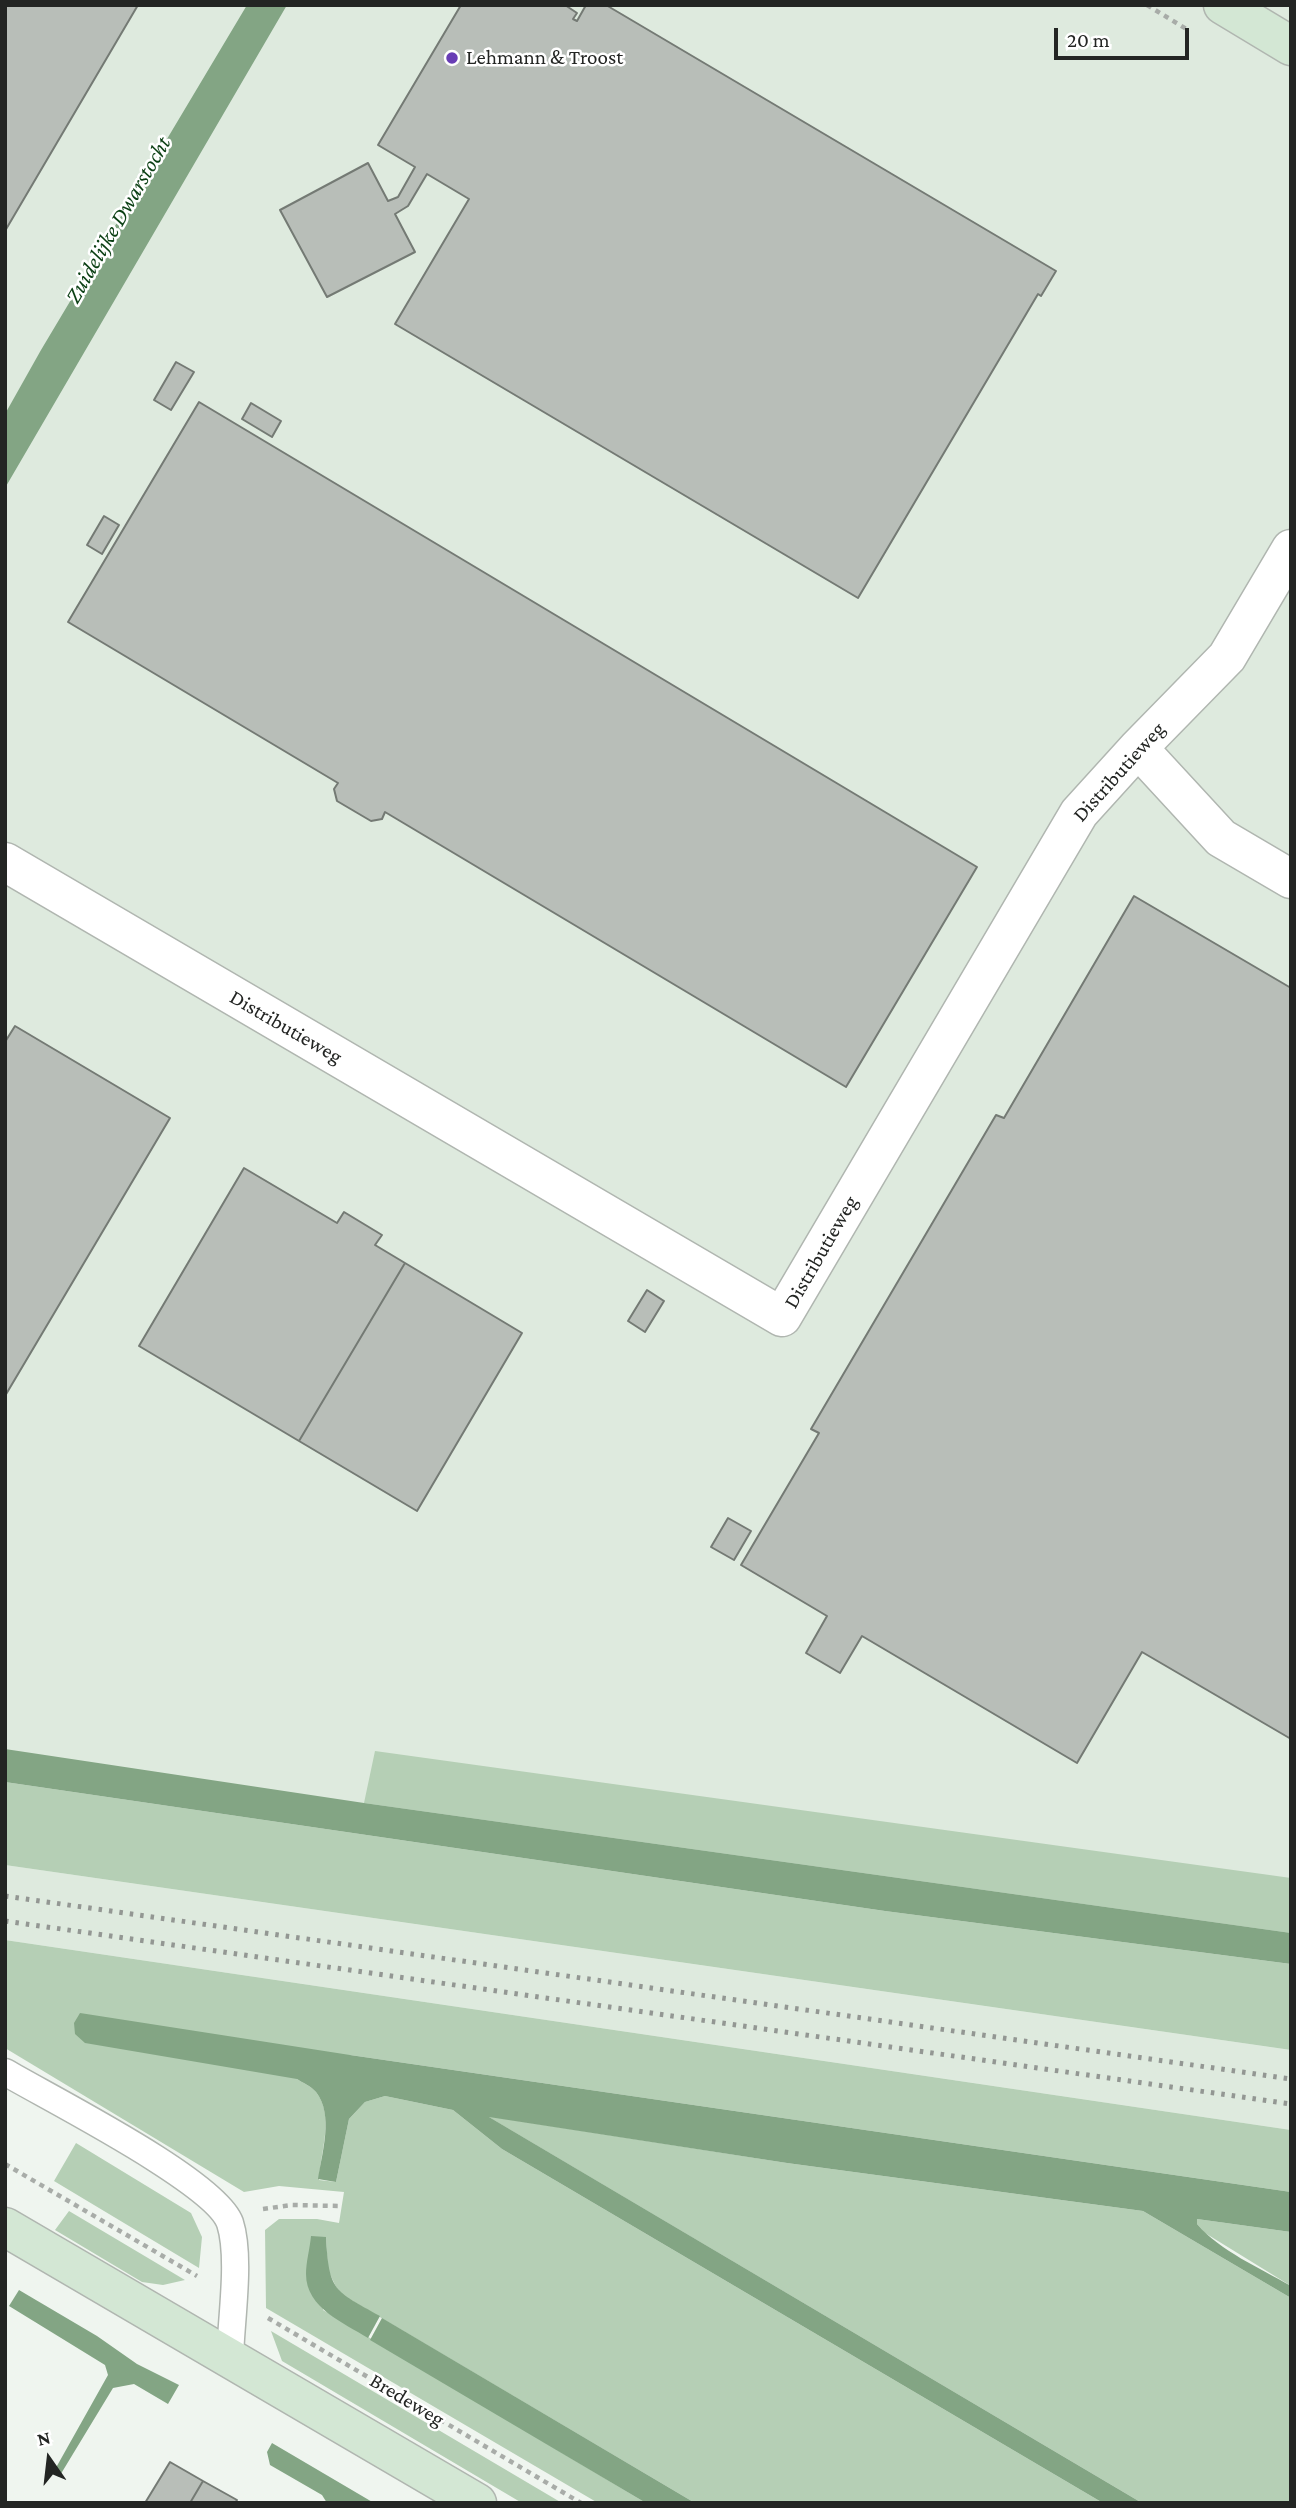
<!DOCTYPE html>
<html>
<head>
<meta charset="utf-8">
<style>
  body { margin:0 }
  #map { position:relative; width:1296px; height:2508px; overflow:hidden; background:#eff5ef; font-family:"Crimson Pro",serif }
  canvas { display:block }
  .frame { position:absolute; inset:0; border:7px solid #232523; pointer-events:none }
  .north { position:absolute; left:14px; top:2424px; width:70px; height:70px; -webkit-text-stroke:5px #fff; paint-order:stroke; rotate:346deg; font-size:19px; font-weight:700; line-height:28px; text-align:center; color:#232523 }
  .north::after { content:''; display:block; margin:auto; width:24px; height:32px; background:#232523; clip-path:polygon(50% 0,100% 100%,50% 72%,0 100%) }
  .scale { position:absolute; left:1054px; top:28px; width:135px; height:32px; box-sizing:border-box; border:4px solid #232523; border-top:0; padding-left:9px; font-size:21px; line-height:24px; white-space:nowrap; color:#232523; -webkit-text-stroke:5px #fff; paint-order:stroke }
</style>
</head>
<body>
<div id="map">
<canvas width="1296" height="2508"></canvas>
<div class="frame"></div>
<div class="north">N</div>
<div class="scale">20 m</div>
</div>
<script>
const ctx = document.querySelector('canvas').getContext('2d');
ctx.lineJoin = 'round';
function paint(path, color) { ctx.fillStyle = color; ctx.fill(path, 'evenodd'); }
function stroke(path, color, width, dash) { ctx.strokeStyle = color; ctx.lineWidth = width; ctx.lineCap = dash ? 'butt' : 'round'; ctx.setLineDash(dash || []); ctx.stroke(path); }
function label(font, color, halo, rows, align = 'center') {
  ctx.font = font + ' "Crimson Pro",serif'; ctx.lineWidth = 5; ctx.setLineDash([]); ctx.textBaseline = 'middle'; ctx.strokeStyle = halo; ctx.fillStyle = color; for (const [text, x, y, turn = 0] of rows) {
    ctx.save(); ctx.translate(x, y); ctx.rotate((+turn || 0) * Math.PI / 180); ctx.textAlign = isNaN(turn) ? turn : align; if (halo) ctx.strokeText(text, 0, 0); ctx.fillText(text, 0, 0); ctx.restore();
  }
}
paint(new Path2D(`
  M5 5H1291V1937L5 1771Z
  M5 1865 1291 2050V2130L5 1940Z`), '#deeade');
paint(new Path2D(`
  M375 1751 1291 1878V1933L364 1803Z
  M5 1782 885 1911 1291 1964V2050L5 1865Z
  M5 1940 1291 2130V2192L350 2055 297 2079C303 2083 311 2086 316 2092 335 2116 320 2153 319 2180L336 2182 349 2119 365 2102 385 2096 453 2110 502 2149 1103 2503H695L339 2293 328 2270 326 2237 323 2310 646 2503H598L266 2308 265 2230 279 2219H317L339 2223 344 2192 279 2186 244 2192 5 2048Z
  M487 2116 787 2163 1143 2211 1291 2298V2503H1142Z
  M76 2143 191 2213 202 2237 199 2268 54 2181Z
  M69 2211 185 2280 163 2285 142 2282 55 2230Z
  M1197 2219 1291 2232V2286L1205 2233 1197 2224Z
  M271 2331 562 2503H522L282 2361Z`), '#b5cfb5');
paint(new Path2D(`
  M247 5H287L5 488V414L41 350Z
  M5 1749 364 1803 1291 1933V1964L885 1911 5 1782Z
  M80 2013 350 2055 1291 2192V2232L1197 2219V2224C1220 2251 1260 2268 1291 2286V2298L1143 2211 787 2163 489 2117 1142 2503H1103L502 2149 453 2110 385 2096 365 2102 349 2119 336 2182 318 2179C322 2153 334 2115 316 2092 311 2086 303 2083 297 2079L85 2043 75 2034 74 2023Z
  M311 2236 326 2237C329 2292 334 2290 380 2316L368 2338C344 2323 306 2308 306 2274 306 2262 310 2248 311 2236Z
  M19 2290 97 2336 137 2364 179 2385 168 2404 134 2384 113 2388 59 2477 53 2473 108 2375 105 2365 9 2306Z
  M382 2318 695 2503H646L370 2340Z
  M272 2443 374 2503H327L322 2495 270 2465 267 2452Z`), '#83a584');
const building = new Path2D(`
  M5 5H138L5 231Z
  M461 5H565L577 13 573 19 577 21 586 5H606L1056 271 1041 296 1038 294 858 598 395 324 469 199 427 174 408 206 395 214 415 252 327 297 280 210 368 163 388 201 398 197 415 167 378 145Z
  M176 362 194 372 171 410 154 400Z
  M199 402 977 867 846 1087 385 812 382 819 371 821 337 801 334 789 338 783 68 622Z
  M251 403 281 421 272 437 242 419Z
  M104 516 119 525 102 554 87 545Z
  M1134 896 1291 988V1739L1142 1652 1077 1763 862 1636 840 1673 806 1653 827 1616 741 1565 819 1433 811 1429 996 1115 1004 1118Z
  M15 1026 170 1118 5 1396V1042Z
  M244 1168 337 1223 344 1212 382 1235 375 1245 405 1263 299 1441 139 1346Z
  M405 1263 522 1333 417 1511 299 1441Z
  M647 1290 664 1301 645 1332 628 1321Z
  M728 1518 751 1531 734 1560 711 1547Z
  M170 2462 203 2481 190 2503H145Z
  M203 2481 237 2500 235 2503H190Z`);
paint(building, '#b8beb8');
stroke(building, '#747a74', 2);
const lane = new Path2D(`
  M5 2072C49 2098 216 2182 230 2223 241 2257 231 2320 230 2357`);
const street = new Path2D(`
  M1138 748 1221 838 1291 879
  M5 862 782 1317 1079 813 1138 748 1227 657 1291 549`);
const secondary = new Path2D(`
  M1223 5 1291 46
  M5 2227 477 2503`);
stroke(lane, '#b0b6b0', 29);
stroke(street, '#b0b6b0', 41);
stroke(secondary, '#b0b6b0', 41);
stroke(new Path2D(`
  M1147 5 1188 30
  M5 2164 197 2276
  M263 2209 292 2205 340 2206
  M268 2318 581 2503`), '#a8aca8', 4.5, [5, 5]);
stroke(lane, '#fff', 26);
stroke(street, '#fff', 38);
stroke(secondary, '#d3e7d4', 38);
stroke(new Path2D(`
  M5 1896 1291 2079
  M5 1921 1291 2104`), '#939793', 5, [3.5, 7]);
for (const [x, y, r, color] of [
  [452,58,7,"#683db5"]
]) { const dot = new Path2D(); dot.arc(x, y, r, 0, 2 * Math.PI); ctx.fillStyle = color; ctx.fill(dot); stroke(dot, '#fff', 2.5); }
label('21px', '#232523', '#fff', [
  ["Lehmann & Troost",466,58]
], 'left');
label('21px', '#232523', '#fff', [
  ["Distributieweg",1119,772,-48],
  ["Distributieweg",286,1027,30],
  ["Distributieweg",821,1252,-60],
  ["Bredeweg",407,2400,31]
]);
label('italic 23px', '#0a3f13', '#fff', [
  ["Zuidelijke Dwarstocht",118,220,-60]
]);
</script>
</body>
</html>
